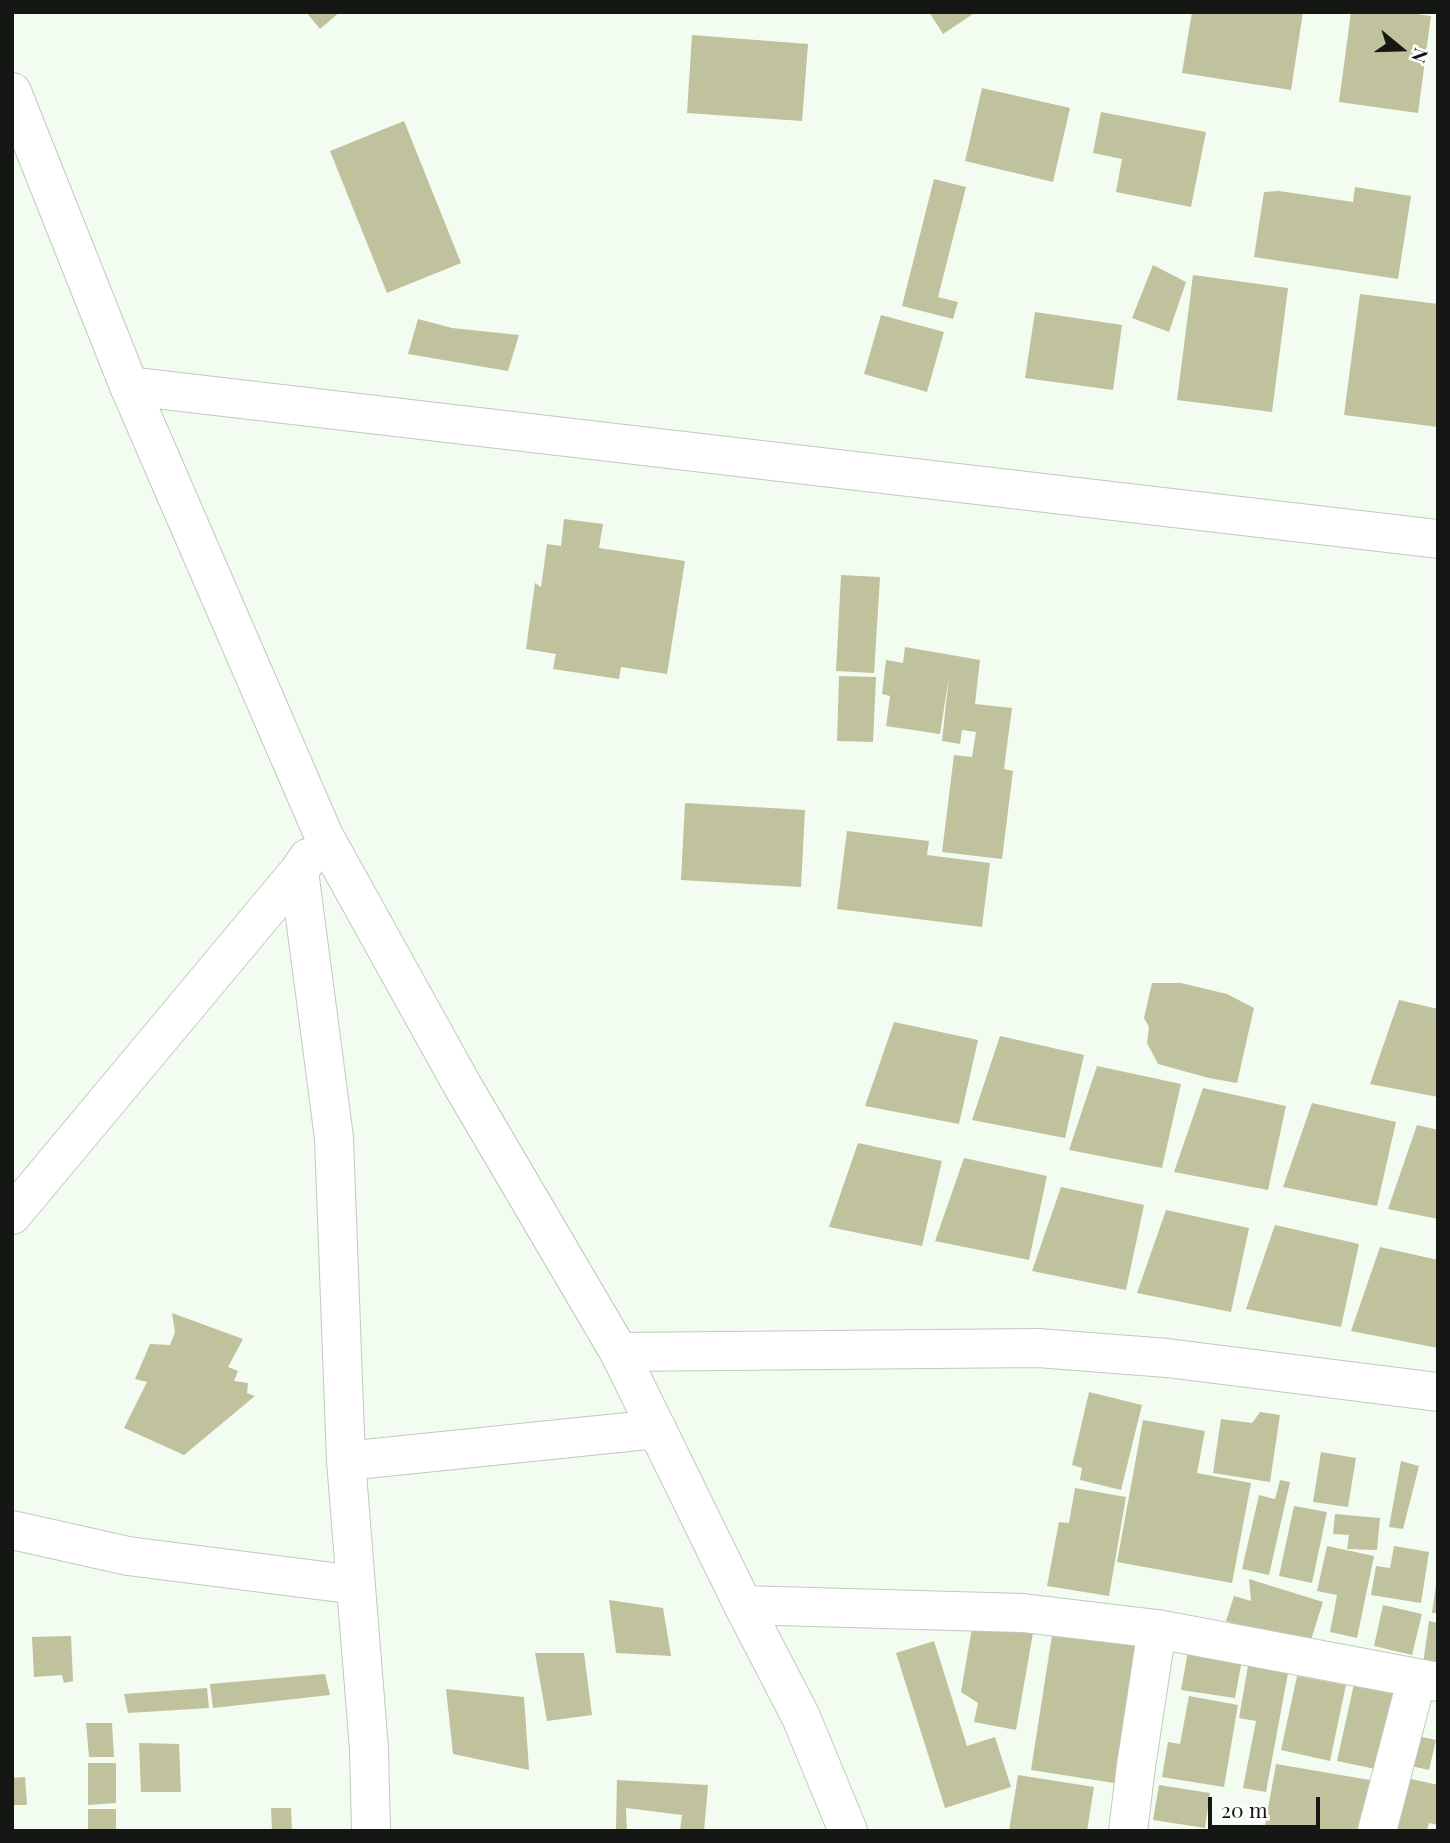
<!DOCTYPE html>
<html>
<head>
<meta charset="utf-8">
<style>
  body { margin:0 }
  #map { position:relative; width:1450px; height:1843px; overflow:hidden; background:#f3fcf1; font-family:"Playfair Display",serif }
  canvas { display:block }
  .frame { position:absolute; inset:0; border:14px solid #141714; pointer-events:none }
  .north { position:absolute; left:1366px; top:14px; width:70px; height:70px; -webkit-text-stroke:5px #fff; paint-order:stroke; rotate:109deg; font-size:19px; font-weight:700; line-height:28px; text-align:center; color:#141714 }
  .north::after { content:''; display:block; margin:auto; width:24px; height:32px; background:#141714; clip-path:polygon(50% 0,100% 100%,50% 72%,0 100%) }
  .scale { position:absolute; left:1208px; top:1797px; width:112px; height:32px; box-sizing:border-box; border:4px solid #141714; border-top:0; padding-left:9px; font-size:21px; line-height:24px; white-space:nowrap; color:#141714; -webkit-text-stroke:5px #fff; paint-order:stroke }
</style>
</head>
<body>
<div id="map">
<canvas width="1450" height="1843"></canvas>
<div class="frame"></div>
<div class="north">N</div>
<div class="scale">20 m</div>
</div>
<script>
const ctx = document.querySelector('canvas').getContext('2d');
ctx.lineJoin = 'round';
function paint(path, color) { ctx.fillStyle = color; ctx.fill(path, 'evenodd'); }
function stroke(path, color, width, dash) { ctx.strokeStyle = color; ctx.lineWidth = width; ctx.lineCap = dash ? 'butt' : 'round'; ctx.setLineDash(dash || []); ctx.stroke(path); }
paint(new Path2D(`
  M306 12H340L320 29Z
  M929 12H976L943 34Z
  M1192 12H1303L1291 90 1182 73Z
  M1351 12H1404L1431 16 1418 113 1339 102Z
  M692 35 808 44 802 121 687 113Z
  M982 88 1070 108 1053 182 965 161Z
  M1101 112 1206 132 1191 207 1116 192 1122 159 1093 153Z
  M404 121 461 263 387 293 330 151Z
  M934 179 966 187 938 297 958 302 953 319 902 306Z
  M1355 187 1411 196 1398 279 1254 257 1264 192 1279 191 1353 202Z
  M1153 265 1186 282 1169 332 1132 318Z
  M1193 275 1288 288 1272 412 1177 400Z
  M1360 294 1438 304V427L1344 415Z
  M1035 312 1122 325 1113 390 1025 378Z
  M881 315 944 332 927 392 864 374Z
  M418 319 452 328 519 335 508 371 408 354Z
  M564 519 603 524 599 548 685 561 667 674 621 667 619 679 553 669 556 654 526 649 535 583 541 587 547 544 561 546Z
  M841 575 880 577 874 673 836 671Z
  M905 647 980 660 975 704 1012 708 1004 769 1013 771 1002 859 942 852 954 755 972 757 976 732 962 730 960 744 942 741 949 676 940 734 886 726 890 696 882 694 886 660 903 663Z
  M839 676 876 677 873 742 837 741Z
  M685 803 805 810 801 887 681 880Z
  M847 831 929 841 927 855 990 863 982 927 837 909Z
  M1152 983H1181L1227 994 1254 1008 1237 1083 1209 1078 1158 1064 1147 1043 1149 1027 1144 1018Z
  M1399 1000 1438 1009V1097L1370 1084Z
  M894 1022 978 1040 959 1124 865 1106Z
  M1000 1036 1084 1055 1065 1138 972 1120Z
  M1097 1066 1181 1084 1162 1168 1069 1150Z
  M1203 1088 1286 1106 1268 1190 1174 1172Z
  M1312 1103 1396 1122 1377 1206 1283 1187Z
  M1417 1125 1438 1130V1219L1388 1209Z
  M858 1143 942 1161 922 1246 829 1227Z
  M964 1158 1047 1176 1029 1260 935 1241Z
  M1061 1187 1144 1205 1126 1290 1032 1271Z
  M1166 1210 1249 1228 1231 1312 1137 1293Z
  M1275 1225 1359 1244 1341 1327 1246 1309Z
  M1380 1247 1438 1260V1348L1351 1331Z
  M172 1313 243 1339 228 1367 238 1371 234 1381 248 1383 247 1393 255 1396 184 1455 124 1428 147 1382 135 1379 150 1344 170 1345 175 1332Z
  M1089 1392 1142 1405 1121 1490 1080 1480 1082 1468 1072 1465Z
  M1260 1412 1280 1415 1270 1482 1213 1473 1221 1419 1252 1423Z
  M1143 1420 1205 1431 1197 1473 1251 1483 1232 1583 1117 1562Z
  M1321 1452 1356 1458 1348 1507 1313 1502Z
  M1401 1461 1419 1466 1403 1529 1389 1527Z
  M1280 1480 1290 1482 1269 1575 1242 1569 1259 1495 1275 1499Z
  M1075 1488 1126 1497 1109 1596 1047 1586 1059 1522 1069 1523Z
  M1294 1506 1327 1512 1312 1583 1279 1576Z
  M1335 1514 1380 1518 1377 1550 1347 1549 1349 1535 1333 1534Z
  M1327 1546 1374 1556 1357 1638 1330 1632 1337 1595 1317 1591Z
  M1394 1546 1429 1552 1421 1603 1371 1595 1376 1566 1390 1568Z
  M1249 1579 1323 1602 1309 1646 1226 1621 1234 1596 1251 1601Z
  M1436 1585H1438V1613H1432Z
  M609 1600 663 1608 671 1656 616 1653Z
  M1383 1605 1422 1614 1412 1655 1374 1646Z
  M1429 1621 1438 1623V1666L1423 1664Z
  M973 1622 1033 1633 1016 1730 974 1722 978 1703 961 1692Z
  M1053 1629 1136 1642 1114 1783 1031 1770Z
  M71 1636 73 1681 64 1683 62 1675 34 1677 32 1637Z
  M934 1641 967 1746 995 1737 1011 1787 945 1808 896 1653Z
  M1188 1651 1242 1660 1235 1698 1181 1690Z
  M535 1653H584L592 1715 547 1721Z
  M1248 1666 1288 1673 1266 1792 1243 1788 1256 1721 1239 1718Z
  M325 1674 330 1695 213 1708 210 1684Z
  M1297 1676 1346 1685 1330 1761 1281 1750Z
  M1354 1684 1397 1693 1380 1770 1337 1761Z
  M207 1688 209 1708 128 1713 124 1694Z
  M446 1689 524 1697 529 1770 453 1754Z
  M1189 1696 1238 1705 1224 1787 1162 1777 1168 1742 1180 1744Z
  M86 1723H112L114 1757H89Z
  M1418 1736 1436 1740 1429 1770 1411 1766Z
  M139 1743 179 1744 181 1792H141Z
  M88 1763H116V1803L88 1805Z
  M1276 1764 1370 1780 1361 1831H1264Z
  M1018 1775 1094 1787 1087 1831H1009Z
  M25 1777 27 1805H12V1778Z
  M1407 1778 1438 1785V1825L1429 1823 1427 1831H1395Z
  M617 1780 708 1785 704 1831H680L682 1815 626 1808 627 1831H616Z
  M1159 1785 1210 1793 1205 1828 1153 1820Z
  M271 1808H291L292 1831H272Z
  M88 1809H116V1831H88Z`), '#c0c29d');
const minor = new Path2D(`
  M129 386 1438 539
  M299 871 334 1138 346 1461 369 1749 371 1831
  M12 1215 299 871 308 858
  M619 1352 1038 1348 1167 1358 1438 1392
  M346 1461 657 1429
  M12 1530 128 1556 356 1585
  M743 1605 1023 1613 1157 1629 1438 1682
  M1128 1831 1136 1766 1157 1629
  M1377 1831 1417 1678`);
const tertiary = new Path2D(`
  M12 92 129 386 324 836 461 1083 619 1352 743 1605 801 1717 848 1831`);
stroke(minor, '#c1cabf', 40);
stroke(tertiary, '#c1cabf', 40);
stroke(minor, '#fff', 38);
stroke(tertiary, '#fff', 38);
</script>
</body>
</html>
